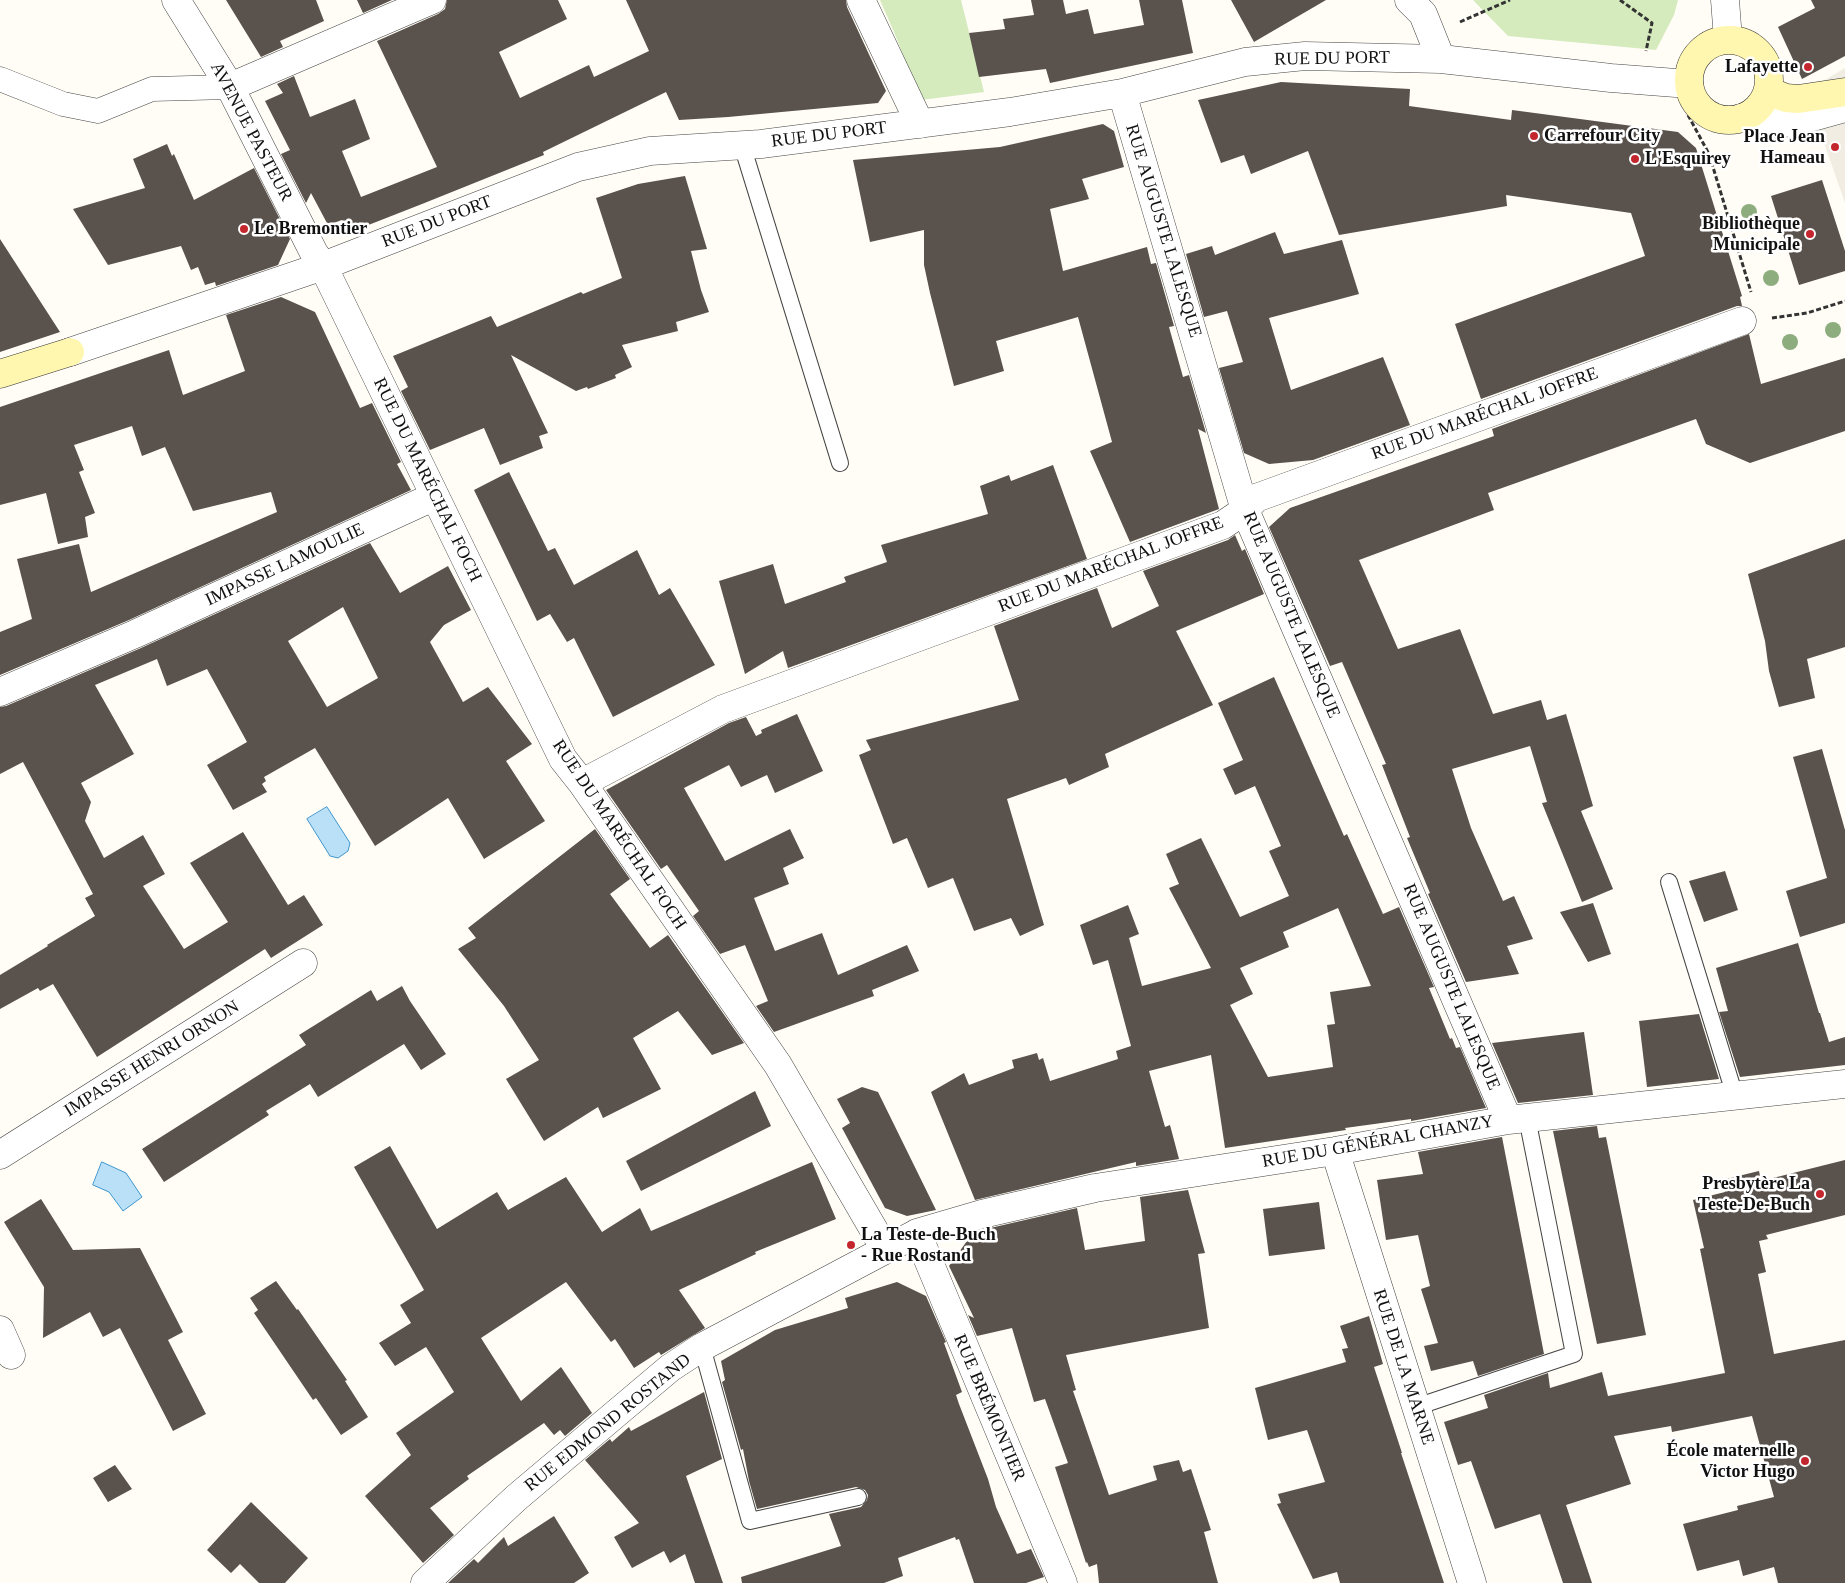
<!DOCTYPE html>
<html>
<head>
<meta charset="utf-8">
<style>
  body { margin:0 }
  canvas { display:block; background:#fffdf5 }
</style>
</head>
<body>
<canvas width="1845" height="1583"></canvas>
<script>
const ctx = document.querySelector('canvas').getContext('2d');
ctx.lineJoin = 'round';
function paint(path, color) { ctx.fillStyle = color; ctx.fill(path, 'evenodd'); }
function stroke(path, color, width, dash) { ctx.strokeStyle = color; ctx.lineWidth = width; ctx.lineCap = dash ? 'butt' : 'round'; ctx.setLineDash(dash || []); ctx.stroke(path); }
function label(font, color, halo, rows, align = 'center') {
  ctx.font = font + ' Georgia,serif'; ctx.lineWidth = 5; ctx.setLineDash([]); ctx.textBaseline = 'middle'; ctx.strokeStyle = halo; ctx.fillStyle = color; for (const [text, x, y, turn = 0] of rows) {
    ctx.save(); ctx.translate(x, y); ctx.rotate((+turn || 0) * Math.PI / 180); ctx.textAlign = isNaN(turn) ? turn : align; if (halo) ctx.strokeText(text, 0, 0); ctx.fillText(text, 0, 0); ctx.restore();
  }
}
paint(new Path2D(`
  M880 0H961L984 92 921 100 894 32Z
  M1473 0H1678L1674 15 1656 50 1508 36Z`), '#d5ebbd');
paint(new Path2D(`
  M1845 68V203L1806 91Z`), '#f1ede2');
const water = new Path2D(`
  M327 807 350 843 348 851 338 858 330 856 307 819Z
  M102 1162 126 1173 142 1197 123 1211 109 1192 93 1185Z`);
paint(water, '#b9e0f7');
stroke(water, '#3f96cf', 1);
paint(new Path2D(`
  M226 0H316L324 21 280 41 283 47 261 57Z
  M357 0H392L363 13Z
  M447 0H558L567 19 499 52 520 98 589 65 594 77 649 51 626 0H846L847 7 886 91 878 103 728 117 679 120 666 92 543 152 544 155 422 204 348 233 342 220 328 225 311 193 306 203 281 154 290 150 265 101 283 93 277 84 294 76 310 117 355 99 370 139 342 151 361 197 437 167 377 41 438 14 445 9Z
  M1031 0H1063L1066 14 1088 9 1094 34 1144 25 1139 0H1182L1193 53 1050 83 1046 69 979 77 969 33 1005 29 1003 19 1034 15Z
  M1231 0H1326L1254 42Z
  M1811 0H1845V56L1802 79 1778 27 1815 8Z
  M1281 82 1410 89 1409 106 1511 120 1512 110 1678 132 1696 148 1742 296 1740 297 1742 306H1737L1481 399 1455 324 1645 256 1631 213 1506 195 1507 206 1339 235 1308 151 1251 174 1244 155 1221 163 1198 100Z
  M1103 124 1114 131 1124 167 1082 179 1089 199 1050 209 1063 271 1147 247 1151 264 1156 263 1174 326 1169 327 1183 377 1189 375 1206 433 1198 429 1219 509 1130 542 1090 451 1112 442 1078 317 996 341 1004 371 954 386 930 293 924 265V230L870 242 853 160 1000 147Z
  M167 144 172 156 174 154 194 200 254 168 290 239 278 265 216 286 215 282 205 285 198 267 191 270 181 246 108 265 73 209 145 188 133 159Z
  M685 176 707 249 691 251 701 290 709 312 676 322 678 331 622 345 632 367 615 375 616 378 588 389 587 387 576 391 511 355 548 433 539 436 543 448 500 465 484 428 430 450 401 391 408 387 393 356 491 316 497 327 581 292 583 294 622 278 596 198 638 184Z
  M1822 180 1845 251V271L1799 285 1771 196Z
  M1275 232 1284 254 1342 240 1359 294 1269 318 1291 390 1383 357 1410 425 1313 460 1269 464 1244 453 1219 368 1243 362 1227 311 1204 317 1186 254 1212 246 1215 255Z
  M0 239 60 332 0 352Z
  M281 297 315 312 360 408 372 403 401 462 397 464 411 490 129 620 0 675V632L32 619 17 559 79 544 91 592 277 512 271 492 193 511 165 447 142 456 132 426 74 445 84 470 79 472 95 513 85 517 88 537 58 544 46 493 0 505V407L169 350 183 395 245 371 226 315Z
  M1749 334 1761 384 1845 358V431L1750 463 1706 444 1696 419 1488 493 1494 510 1359 560 1398 649 1460 629 1493 714 1541 700 1547 720 1566 714 1593 806 1581 811 1613 889 1582 902 1542 803 1547 802 1530 746 1452 769 1471 828 1503 901 1514 896 1533 939 1507 946 1519 974 1466 982 1428 894 1430 893 1407 838 1410 837 1382 765 1386 764 1342 662 1330 666 1269 527 1290 508 1494 436 1492 429Z
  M1053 465 1087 559 788 668 783 651 745 674 719 581 773 564 785 604 846 582 844 577 887 562 881 545 988 514 980 486 1009 475 1011 481Z
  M509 472 548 551 555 548 574 585 637 550 659 595 670 588 715 665 613 717 574 638 567 642 550 614 537 621 474 490Z
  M1235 535 1242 551 1245 549 1264 594 1176 631 1213 705 1105 754 1109 767 1069 785 1066 778 1007 799 1044 925 1020 936 1011 918 974 931 953 878 928 888 907 838 893 844 859 755 871 750 866 740 1019 700 994 626 1097 588 1112 628 1159 606 1143 571 1228 540Z
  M1845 539V647L1807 659 1815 698 1779 707 1769 671 1765 641 1748 574Z
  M370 543 400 593 448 566 471 610 444 625 430 642 463 702 488 687 532 744 506 761 545 821 484 859 448 798 375 846 315 748 264 777 266 781 262 784 267 792 233 810 207 765 247 742 207 669 167 686 157 659 95 685 134 754 81 783 91 802 85 821 104 858 143 835 165 874 143 886 184 949 228 922 190 863 243 832 288 905 304 895 323 925 271 958 265 949 97 1057 53 984 40 991 38 988 0 1009V975L48 946 47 945 95 916 85 898 93 894 23 762 0 774V707L6 706 141 648ZM343 607 378 678 327 707 288 641Z
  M1274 677 1344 836 1347 834 1383 914 1399 907 1434 987 1429 988 1450 1039 1452 1038 1456 1048 1460 1047 1486 1108 1411 1121V1119L1345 1128 1346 1130 1225 1148 1211 1055 1149 1071 1165 1127 1170 1125 1179 1159 1136 1166V1162L975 1200 931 1092 964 1073 969 1085 1014 1068 1012 1060 1037 1053 1039 1060 1043 1058 1050 1081 1118 1059 1116 1051 1131 1046 1108 960 1093 965 1080 925 1128 905 1139 934 1129 938 1142 986 1211 968 1169 888 1179 884 1166 854 1201 838 1240 917 1289 896 1269 851 1281 846 1255 786 1235 795 1223 769 1243 760 1218 703ZM1338 908 1371 986 1330 992 1335 1024 1327 1025 1333 1067 1268 1077 1230 1005 1253 994 1240 968 1289 947 1283 932Z
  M797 714 823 771 775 793 767 775 741 787 729 765 684 788 725 861 790 829 804 858 783 868 789 884 754 898 775 951 822 933 838 975 907 945 919 971 872 990 874 996 774 1032 756 1006 768 1001 745 945 720 954 693 916 699 911 667 865 661 869 606 790 729 723 746 717 756 736 762 733 761 730Z
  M1822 749 1845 830V923L1800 937 1786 891 1827 878 1793 757Z
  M595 829 630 879 610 894 650 948 668 935 744 1043 712 1055 678 1011 633 1038 661 1089 603 1118 598 1107 544 1141 506 1079 539 1060 504 1006 458 949 476 938 468 928Z
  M1725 871 1738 910 1704 922 1689 881Z
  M1593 903 1611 954 1588 962 1560 912Z
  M1798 943 1819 1013H1820L1829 1042 1845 1037V1065L1740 1077 1719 1012 1728 1011 1716 968Z
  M402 986 410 1001 446 1054 421 1070 404 1044 318 1097 310 1084 266 1111 269 1115 164 1182 142 1149 306 1045 299 1035 371 990 377 1001Z
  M1699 1014 1719 1079 1647 1087 1639 1021Z
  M1584 1032 1593 1095 1518 1103 1492 1043Z
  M862 1087 878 1092 936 1210 907 1216 885 1208 842 1128 850 1123 837 1099Z
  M755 1091 771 1126 641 1191 626 1161Z
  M1597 1126 1599 1138 1606 1137 1646 1335 1597 1344 1553 1131Z
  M1502 1137 1544 1354 1478 1376 1473 1361 1431 1371 1424 1346 1438 1343 1421 1289 1430 1286 1418 1235 1386 1240 1377 1180 1423 1174 1418 1152Z
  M390 1146 437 1229 497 1192 508 1210 566 1177 602 1232 640 1208 651 1231 812 1162 836 1219 755 1252 756 1254 679 1290 705 1328 661 1355 659 1352 634 1368 615 1339 611 1342 566 1282 481 1338 521 1401 561 1367 592 1413 565 1436 560 1430 554 1435 544 1423 467 1476 469 1479 430 1508 454 1535 423 1563 365 1496 411 1455 396 1433 454 1392 426 1347 395 1366 379 1343 411 1323 400 1305 424 1290 354 1167Z
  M1845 1160V1215L1766 1235 1768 1239 1759 1241 1766 1272 1758 1274 1774 1354 1845 1340V1583H1778L1774 1567 1743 1576 1739 1560 1697 1571 1683 1524 1738 1510 1737 1506 1774 1497 1752 1416 1672 1432 1671 1426 1614 1436 1631 1484 1566 1505 1592 1583H1563L1540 1514 1495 1529 1471 1461 1458 1465 1444 1422 1488 1408 1484 1395 1548 1373 1550 1388 1602 1372 1608 1396 1725 1373 1700 1249 1704 1248 1693 1200 1725 1192 1722 1180 1759 1171 1761 1181Z
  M1188 1190 1205 1253 1198 1254 1209 1328 1066 1355 1076 1390 1073 1391 1109 1495 1157 1480 1153 1466 1179 1460 1183 1472 1191 1469 1211 1530 1204 1532 1218 1583H1099L1097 1564 1089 1567 1087 1562 1086 1563 1055 1467 1068 1463 1045 1399 1034 1402 1012 1328 977 1336 968 1315 974 1318 949 1266 972 1234 986 1229 1077 1208 1085 1250 1145 1241 1140 1197Z
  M41 1199 73 1250 140 1248 183 1332 168 1340 206 1414 173 1431 120 1328 103 1337 90 1312 43 1338 44 1287 4 1222Z
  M1319 1202 1325 1249 1269 1256 1263 1209Z
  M276 1281 297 1310 298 1309 347 1380 345 1381 368 1417 341 1435 316 1398 313 1400 254 1313 258 1310 250 1298Z
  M897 1282 926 1296 946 1342 944 1343 962 1392 956 1395 959 1404 988 1479 996 1507 1017 1554 1031 1549 1044 1577 1026 1583H974L959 1539 956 1540 955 1537 898 1558 903 1576 884 1583H742L741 1577 841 1546 829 1514 861 1507 867 1500 868 1495 865 1490 856 1487 757 1509 749 1481 743 1449 741 1450 722 1382 725 1380 721 1361 775 1330 848 1308 845 1298Z
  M1369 1316 1383 1364 1374 1367 1402 1453H1401L1444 1583H1340L1337 1572 1313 1579 1277 1504 1281 1503 1278 1494 1325 1482 1307 1430 1268 1440 1255 1388 1346 1362 1342 1349 1348 1348 1340 1326Z
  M704 1392 722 1459 686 1476 723 1583H695L685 1554 670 1563 664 1551 632 1568 614 1537 639 1523 585 1460 610 1439 612 1442 629 1427 631 1431Z
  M115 1465 132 1489 108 1502 93 1478Z
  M251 1502 308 1558 285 1583H259L240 1564 231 1573 207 1550Z
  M554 1516 589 1573 574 1583H448L474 1559 478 1563 504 1537 508 1546Z`), '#5a524d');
const service = new Path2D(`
  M742 145 840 463
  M1669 882 1735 1096
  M702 1347 750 1521 858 1497
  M1416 1407 1574 1354 1527 1118`);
const pedestrian = new Path2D(`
  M0 79 63 104 98 111 152 89 230 87`);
const minor = new Path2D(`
  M176 0 230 87 314 253 323 266 563 759 582 783 778 1065 885 1249
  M861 0 920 124
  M1409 0 1423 14 1441 59
  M230 87 432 0
  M1122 93 1245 510 1508 1120
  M70 352 323 266 578 167 650 151 761 144 1010 112 1122 93 1245 62 1305 56 1441 59 1611 78 1689 84
  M0 692 135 634 435 496
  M582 783 723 709 1223 525 1245 510 1256 498 1742 321
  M1335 1151 1472 1583
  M0 1155 303 963
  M917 1233 1063 1583
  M0 1330 11 1355
  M425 1583 516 1498 670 1368 702 1347 917 1233 982 1214 1095 1188 1335 1151 1508 1120 1845 1084`);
const tertiary = new Path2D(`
  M1725 0 1728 39
  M1741 118 1791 123 1845 108`);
const secondary = new Path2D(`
  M1689 80a40 40 0 1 1 80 0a40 40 0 1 1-80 0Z
  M1768 91 1786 98 1798 99 1845 92
  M0 374 70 352`);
stroke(service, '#444', 18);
stroke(pedestrian, '#444', 25);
stroke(minor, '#444', 29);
stroke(tertiary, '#444', 29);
stroke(secondary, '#333', 29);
stroke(new Path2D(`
  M1620 0 1652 23 1646 51
  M1460 22 1510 0
  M1688 115 1709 154 1751 292
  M1772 318 1807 313 1845 301`), '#333', 3, [5, 2.5]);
stroke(service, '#fff', 16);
stroke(pedestrian, '#fff', 24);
stroke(minor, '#fff', 28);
stroke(tertiary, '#fff', 28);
stroke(secondary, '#fff6b0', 28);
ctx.fillStyle = '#8dad7f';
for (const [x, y] of [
  [1749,212],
  [1771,278],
  [1833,330],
  [1790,342]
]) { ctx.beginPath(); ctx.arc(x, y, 8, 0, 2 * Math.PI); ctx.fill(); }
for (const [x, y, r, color] of [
  [1808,67,5,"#c4262e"],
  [1534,136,5,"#c4262e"],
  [1835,147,5,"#c4262e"],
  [1635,159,5,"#c4262e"],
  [244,229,5,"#c4262e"],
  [1810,234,5,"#c4262e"],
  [1820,1194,5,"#c4262e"],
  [851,1245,5,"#c4262e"],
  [1805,1461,5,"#c4262e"]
]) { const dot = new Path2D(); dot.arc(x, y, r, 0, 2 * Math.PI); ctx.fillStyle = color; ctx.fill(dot); stroke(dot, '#fff', 2); }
label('18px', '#111', '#fff', [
  ["RUE DU PORT",1332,59,-1],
  ["AVENUE PASTEUR",251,132,62],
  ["RUE DU PORT",829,135,-7],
  ["RUE DU PORT",437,222,-21],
  ["RUE AUGUSTE LALESQUE",1163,231,73],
  ["RUE DU MARÉCHAL JOFFRE",1485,414,-20],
  ["RUE DU MARÉCHAL FOCH",427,480,64],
  ["IMPASSE LAMOULIE",285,565,-25],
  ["RUE DU MARÉCHAL JOFFRE",1111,565,-21],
  ["RUE AUGUSTE LALESQUE",1291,615,67],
  ["RUE DU MARÉCHAL FOCH",619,835,56],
  ["RUE AUGUSTE LALESQUE",1451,987,67],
  ["IMPASSE HENRI ORNON",152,1059,-32],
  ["RUE DU GÉNÉRAL CHANZY",1378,1142,-10],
  ["RUE DE LA MARNE",1403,1367,72],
  ["RUE BRÉMONTIER",989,1408,67],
  ["RUE EDMOND ROSTAND",608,1423,-39]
]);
label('bold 18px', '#111', '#fff', [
  ["Lafayette",1798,67],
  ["Carrefour City",1544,136,"left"],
  ["Place Jean",1825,137],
  ["Hameau",1825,158],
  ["L'Esquirey",1645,159,"left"],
  ["Bibliothèque",1800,224],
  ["Municipale",1800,245],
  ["Le Bremontier",254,229,"left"],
  ["Presbytère La",1810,1184],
  ["Teste-De-Buch",1810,1205],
  ["La Teste-de-Buch",861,1235,"left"],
  ["- Rue Rostand",861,1256,"left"],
  ["École maternelle",1795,1451],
  ["Victor Hugo",1795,1472]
], 'right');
</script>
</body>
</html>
